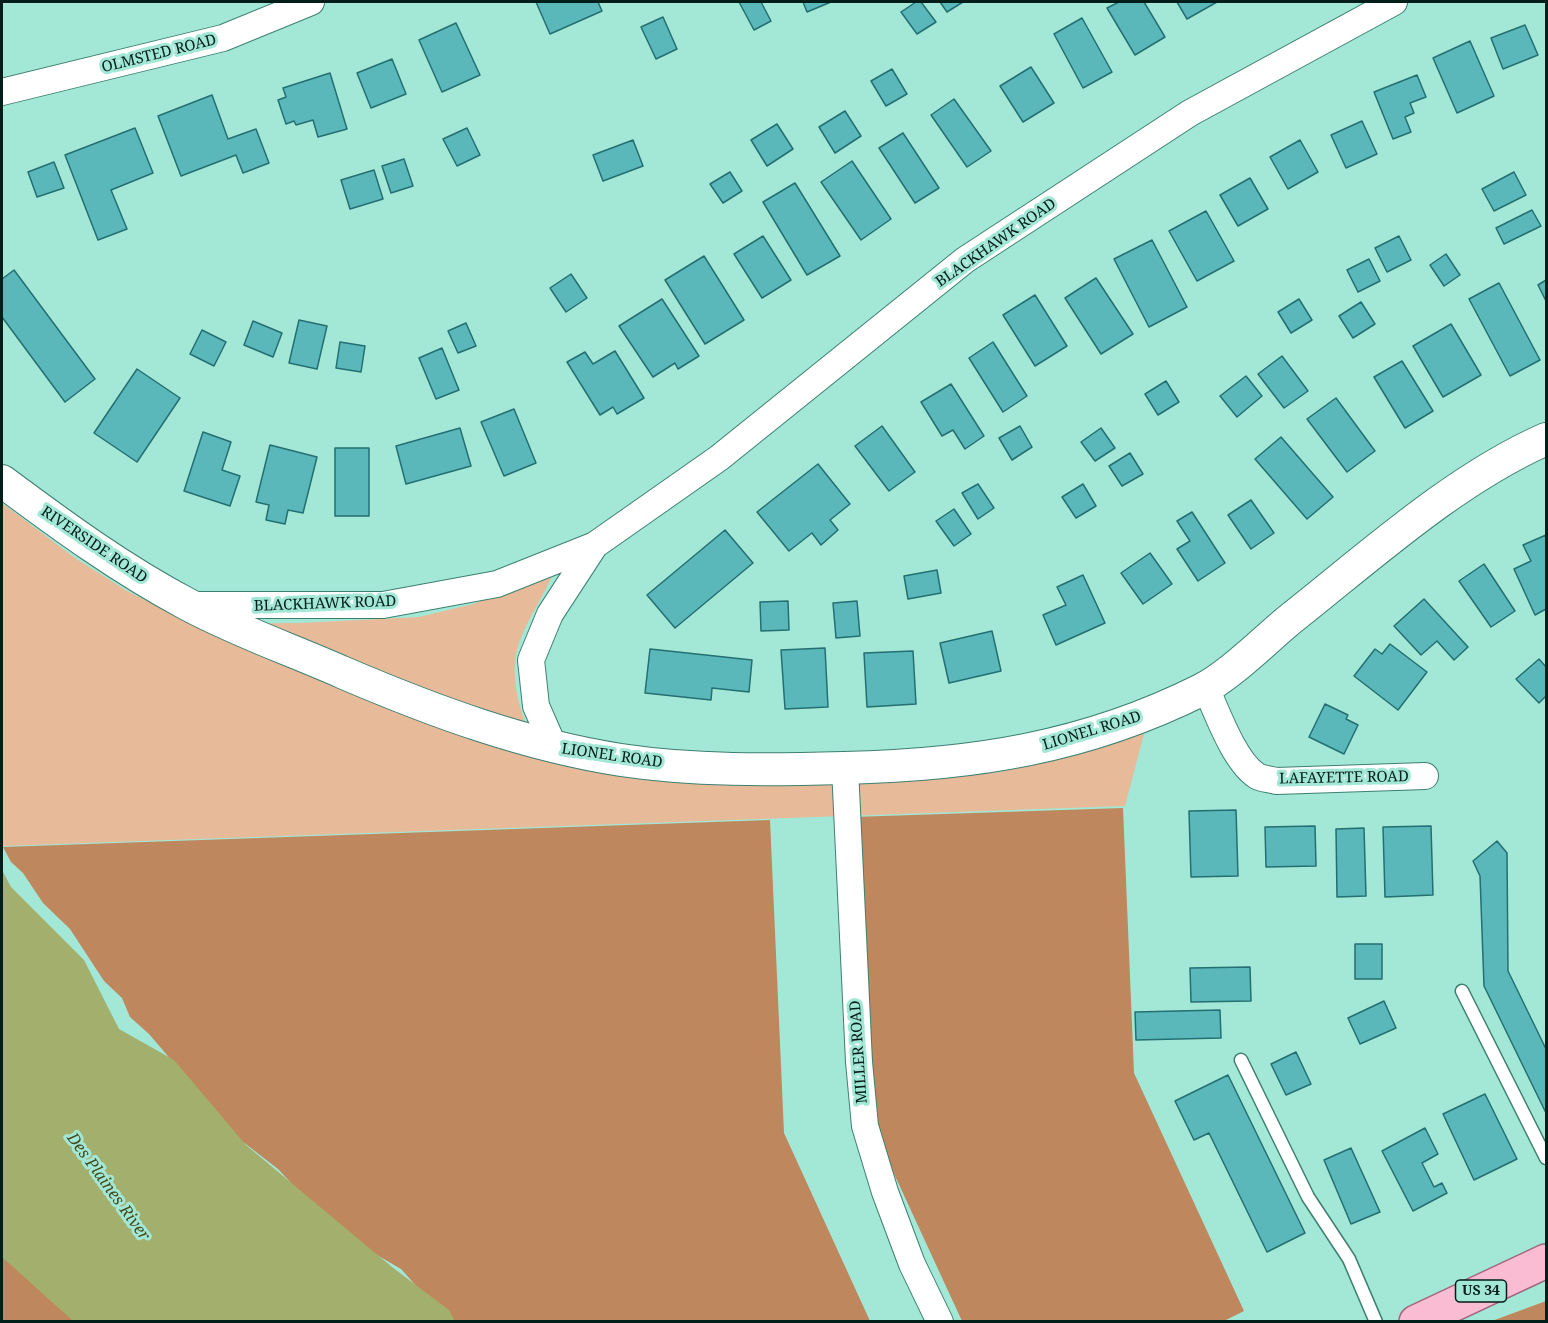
<!DOCTYPE html>
<html>
<head>
<meta charset="utf-8">
<style>
  body { margin:0 }
  #map { position:relative; width:1548px; height:1323px; overflow:hidden; background:#a3e7d6; font-family:"Noto Serif",serif }
  canvas { display:block }
  .frame { position:absolute; inset:0; border:3px solid #021e18; pointer-events:none }
</style>
</head>
<body>
<div id="map">
<canvas width="1548" height="1323"></canvas>
<div class="frame"></div>
</div>
<script>
const ctx = document.querySelector('canvas').getContext('2d');
ctx.lineJoin = 'round';
function paint(path, color) { ctx.fillStyle = color; ctx.fill(path, 'evenodd'); }
function stroke(path, color, width, dash) { ctx.strokeStyle = color; ctx.lineWidth = width; ctx.lineCap = dash ? 'butt' : 'round'; ctx.setLineDash(dash || []); ctx.stroke(path); }
function label(font, color, halo, rows, align = 'center') {
  ctx.font = font + ' "Noto Serif",serif'; ctx.lineWidth = 6; ctx.setLineDash([]); ctx.textBaseline = 'middle'; ctx.strokeStyle = halo; ctx.fillStyle = color; for (const [text, x, y, turn = 0] of rows) {
    ctx.save(); ctx.translate(x, y); ctx.rotate((+turn || 0) * Math.PI / 180); ctx.textAlign = isNaN(turn) ? turn : align; if (halo) ctx.strokeText(text, 0, 0); ctx.fillText(text, 0, 0); ctx.restore();
  }
}
paint(new Path2D(`
  M2 503 75 558 127 591 193 624 299 623 419 617 473 604 544 575 552 576C542 599 527 620 519 643 506 683 525 722 539 758L928 779 1000 772 1087 751 1145 730 1125 806 2 846Z`), '#e7ba99');
paint(new Path2D(`
  M1123 808 1134 1073 1244 1311 1222 1322 962 1321 866 1113 853 817Z
  M770 820 784 1133 870 1321H448L401 1269 370 1251 310 1203 278 1169 238 1138 149 1034 130 1017 122 998 104 981 70 929 43 903 23 873 11 862 3 847Z
  M2 1245 115 1322H2Z
  M1546 1301V1321H1492Z`), '#bf875d');
paint(new Path2D(`
  M2 870 11 887 84 960 119 1029 174 1060 246 1145 392 1267 449 1310 455 1321H73L2 1257Z`), '#a3af6d');
const building = new Path2D(`
  M536 2H598L602 11 550 34Z
  M739 2H761L771 21 754 30Z
  M803 2H831L807 12Z
  M916 2H921L936 22 917 34 901 12Z
  M940 2H963L947 12Z
  M1119 2H1144L1165 37 1135 55 1107 8Z
  M1177 2H1217L1187 19Z
  M663 17 677 49 656 59 641 27Z
  M1082 18 1112 72 1083 88 1054 34Z
  M456 23 480 75 442 92 419 40Z
  M1525 25 1538 55 1503 69 1491 38Z
  M1470 41 1494 96 1457 113 1433 58Z
  M392 59 406 94 371 108 357 73Z
  M1031 67 1054 103 1023 122 1000 86Z
  M892 69 907 94 886 106 871 81Z
  M330 73 347 129 318 137 313 120 296 125 294 121 286 124 278 100 286 97 283 88Z
  M1417 75 1426 97 1410 103 1414 113 1405 117 1411 132 1393 139 1374 92Z
  M212 95 228 139 256 129 269 163 243 173 236 155 181 176 158 116Z
  M954 99 991 151 967 167 931 115Z
  M845 111 861 136 835 153 819 127Z
  M1362 121 1377 154 1346 168 1331 135Z
  M777 124 793 149 767 166 751 140Z
  M135 128 153 173 111 190 127 229 98 240 65 155Z
  M467 128 480 155 457 166 443 139Z
  M903 133 939 188 915 203 879 148Z
  M633 140 643 166 603 181 593 155Z
  M1300 140 1318 172 1288 189 1270 157Z
  M404 159 413 186 391 193 382 166Z
  M852 161 891 219 861 240 821 182Z
  M54 162 64 188 37 197 28 172Z
  M374 170 383 199 350 209 341 180Z
  M730 172 742 191 723 203 710 184Z
  M1514 172 1526 195 1494 211 1482 189Z
  M1250 178 1268 209 1238 226 1220 195Z
  M795 183 840 256 807 275 763 202Z
  M1532 210 1541 226 1504 244 1496 228Z
  M1206 211 1234 261 1197 281 1169 231Z
  M763 236 791 280 762 298 734 254Z
  M1399 236 1411 260 1387 272 1375 248Z
  M1152 240 1187 307 1149 327 1114 259Z
  M1446 254 1460 275 1444 286 1430 265Z
  M704 256 744 320 705 344 665 280Z
  M1369 259 1380 281 1358 292 1347 270Z
  M14 270 95 379 65 402 2 317V279Z
  M571 274 587 298 566 312 550 288Z
  M1096 278 1133 334 1101 354 1065 298Z
  M1546 280V301L1538 285Z
  M1499 283 1540 360 1510 376 1469 299Z
  M1035 295 1067 346 1035 366 1003 315Z
  M662 299 699 356 678 369 675 363 653 377 619 326Z
  M1299 299 1312 320 1291 333 1278 312Z
  M1361 302 1375 324 1353 338 1339 316Z
  M299 320 327 326 317 369 289 363Z
  M253 321 282 333 273 357 244 345Z
  M466 323 476 346 458 353 448 331Z
  M1451 324 1481 375 1443 397 1413 346Z
  M202 330 226 342 214 366 190 354Z
  M340 342 365 346 361 372 336 368Z
  M993 342 1027 396 1003 412 969 358Z
  M442 348 459 390 436 399 419 358Z
  M615 351 644 398 617 414 613 407 600 415 567 362 585 352 593 364Z
  M1282 356 1308 391 1284 408 1258 374Z
  M1402 361 1433 411 1405 428 1374 377Z
  M137 369 180 398 137 462 94 433Z
  M1246 376 1262 396 1237 417 1220 396Z
  M1166 381 1179 402 1158 415 1145 394Z
  M951 384 984 436 965 449 953 430 942 436 921 402Z
  M1336 398 1375 451 1347 472 1307 419Z
  M514 409 536 463 504 476 481 422Z
  M882 426 915 472 889 491 855 446Z
  M1020 426 1032 447 1012 460 999 438Z
  M460 428 471 466 406 484 396 446Z
  M1101 428 1115 448 1095 461 1081 442Z
  M203 432 231 442 222 470 240 476 230 506 184 491Z
  M1281 437 1333 497 1307 519 1255 459Z
  M270 445 317 457 303 513 288 510 285 524 266 520 269 505 256 502Z
  M335 448H369V516H335Z
  M1130 453 1143 474 1122 486 1109 466Z
  M818 464 850 504 830 520 838 530 821 545 812 533 789 551 757 512Z
  M978 484 994 508 978 519 962 493Z
  M1083 484 1096 506 1076 518 1062 497Z
  M1251 500 1274 533 1251 549 1228 515Z
  M954 509 971 534 954 546 936 521Z
  M1192 512 1225 563 1198 581 1177 549 1190 541 1177 521Z
  M725 530 753 563 675 628 647 595Z
  M1546 535V609L1535 615 1514 569 1531 561 1523 545Z
  M1150 553 1172 584 1143 604 1121 573Z
  M1484 564 1515 611 1491 627 1459 581Z
  M937 570 941 593 908 599 904 576Z
  M1083 575 1105 623 1056 645 1043 615 1066 605 1057 587Z
  M1424 599 1468 647 1454 660 1437 641 1421 655 1394 626Z
  M788 601 789 630 761 631 760 602Z
  M857 601 860 636 836 638 833 603Z
  M992 631 1001 671 949 683 940 643Z
  M1390 644 1427 672 1398 710 1354 676 1375 649 1382 654Z
  M825 648 828 707 785 709 781 650Z
  M650 649 752 660 749 692 712 688 711 700 645 693Z
  M913 651 916 704 867 707 864 653Z
  M1539 659 1546 667V696L1539 703 1516 679Z
  M1325 704 1348 715 1346 719 1358 725 1344 754 1309 737Z
  M1236 810 1238 876 1191 877 1189 811Z
  M1315 826 1316 866 1266 867 1265 827Z
  M1431 826 1433 895 1385 897 1383 827Z
  M1364 828 1366 896 1337 897 1336 829Z
  M1497 841 1507 853 1508 971 1546 1049V1113L1484 986 1480 876 1473 861Z
  M1355 944H1382V979H1355Z
  M1250 967 1251 1001 1191 1002 1190 968Z
  M1384 1001 1396 1028 1360 1044 1348 1018Z
  M1220 1010 1221 1038 1136 1040 1135 1012Z
  M1296 1052 1311 1084 1286 1095 1271 1064Z
  M1228 1075 1305 1233 1267 1252 1209 1133 1194 1140 1175 1101Z
  M1485 1094 1517 1159 1474 1180 1443 1114Z
  M1425 1128 1438 1154 1422 1163 1434 1187 1442 1183 1447 1193 1413 1211 1382 1151Z
  M1351 1148 1380 1212 1351 1224 1324 1160Z`);
paint(building, '#5ab8ba');
stroke(building, '#246f71', 1.5);
const service = new Path2D(`
  M1462 991 1546 1158
  M1241 1060 1308 1197 1349 1259 1376 1322`);
const minor = new Path2D(`
  M2 92 223 38 311 2
  M192 605H383L497 584 595 545 719 458 965 260 1190 113 1394 2
  M1206 688C1217 712 1234 761 1257 776 1262 779 1270 779 1276 781L1425 776
  M554 747 536 706 531 660 550 614 595 545
  M845 768 859 1062 865 1126 885 1192 912 1264 940 1322`);
const tertiary = new Path2D(`
  M2 481C61 525 121 569 187 604 237 631 292 650 344 673 433 711 525 745 621 760 694 771 770 770 844 768 972 765 1085 748 1201 690 1229 676 1263 642 1288 621 1368 558 1453 480 1546 439`);
const primary = new Path2D(`
  M1416 1322 1546 1261`);
stroke(service, '#3d8071', 15);
stroke(minor, '#3d8071', 28);
stroke(tertiary, '#3d8071', 34);
stroke(primary, '#a0677d', 36);
stroke(service, '#fff', 12);
stroke(minor, '#fff', 26);
stroke(tertiary, '#fff', 32);
stroke(primary, '#f9bcd2', 33);
for (const [x, y, w] of [
  [1481,1291,51]
]) { const box = new Path2D(); box.roundRect(x - w / 2, y - 11, w, 22, 4.5); ctx.fillStyle = '#a3e7d6'; ctx.fill(box); stroke(box, '#021e18', 1.5); }
label('bold 14px', '#021e18', null, [
  ["US 34",1481,1291]
]);
label('15px', '#021e18', '#a3e7d6', [
  ["OLMSTED ROAD",159,54,-14],
  ["BLACKHAWK ROAD",996,243,-35],
  ["RIVERSIDE ROAD",94,545,34],
  ["BLACKHAWK ROAD",325,604,-2],
  ["LIONEL ROAD",1092,731,-17],
  ["LIONEL ROAD",612,756,8],
  ["LAFAYETTE ROAD",1344,778,-1],
  ["MILLER ROAD",859,1052,-94]
]);
label('italic 16px', '#424a19', '#a3e7d6', [
  ["Des Plaines River",108,1187,54]
]);
</script>
</body>
</html>
